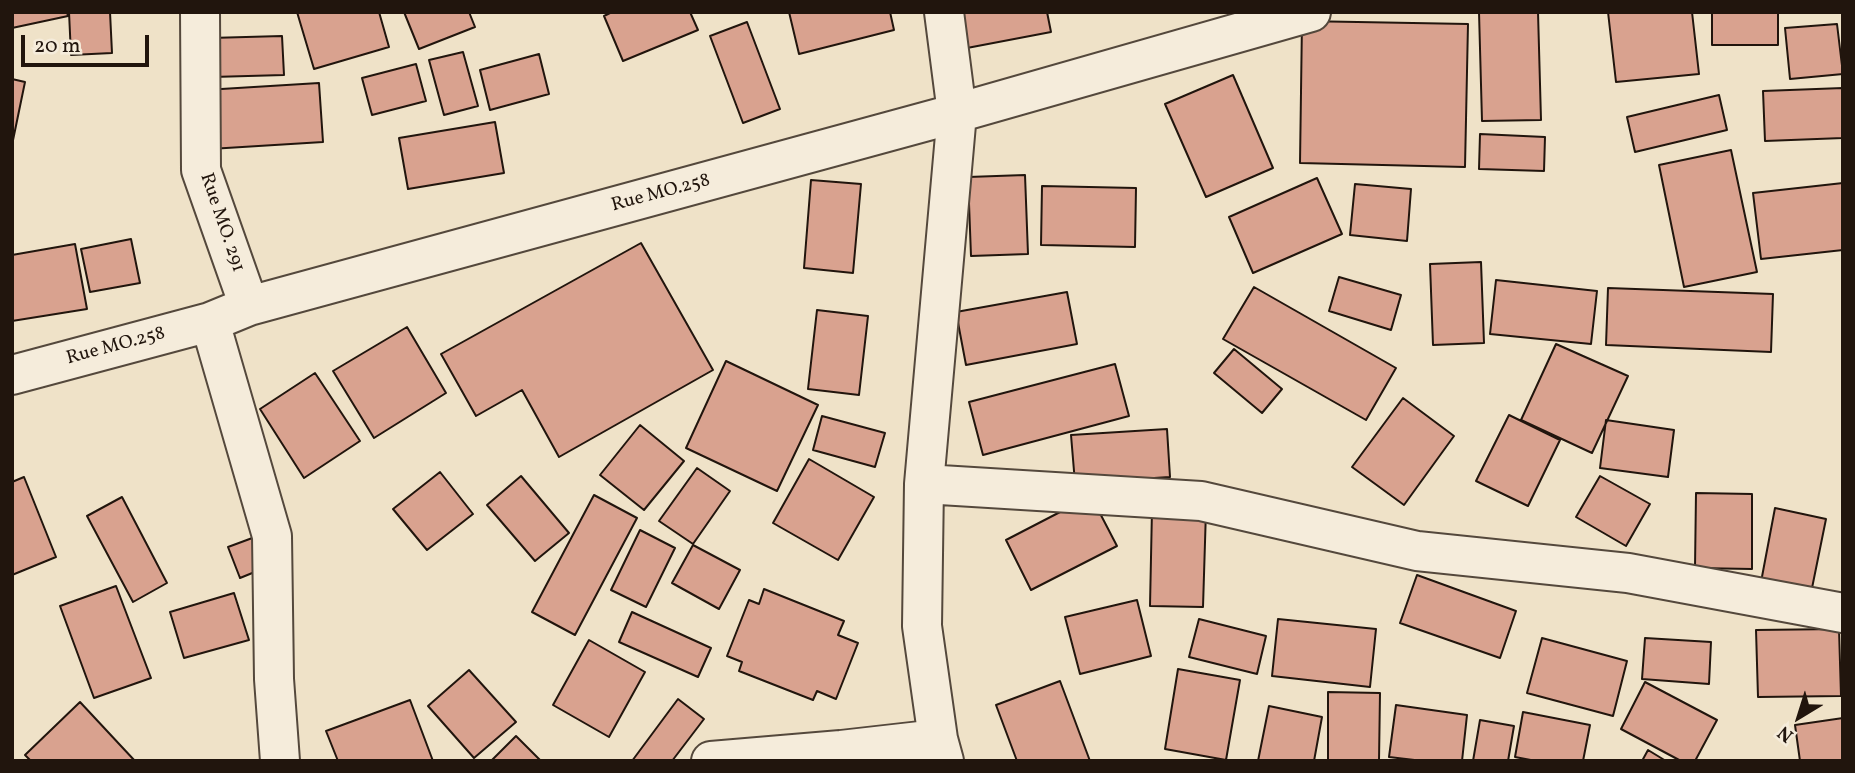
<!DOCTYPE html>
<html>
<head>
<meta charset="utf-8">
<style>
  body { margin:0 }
  #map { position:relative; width:1855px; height:773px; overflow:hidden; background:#efe2c8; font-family:Vollkorn,serif }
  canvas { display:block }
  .frame { position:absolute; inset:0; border:14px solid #21150d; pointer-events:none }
  .north { position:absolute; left:1764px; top:682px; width:70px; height:70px; -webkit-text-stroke:5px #f5ecdb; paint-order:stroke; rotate:218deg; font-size:19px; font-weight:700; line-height:28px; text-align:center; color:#21150d }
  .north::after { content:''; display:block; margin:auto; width:24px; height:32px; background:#21150d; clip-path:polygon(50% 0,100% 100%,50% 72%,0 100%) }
  .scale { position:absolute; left:21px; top:35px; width:128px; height:32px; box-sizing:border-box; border:4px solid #21150d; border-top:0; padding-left:9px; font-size:21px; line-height:24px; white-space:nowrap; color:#21150d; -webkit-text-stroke:5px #f5ecdb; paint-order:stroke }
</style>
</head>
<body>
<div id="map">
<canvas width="1855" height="773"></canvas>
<div class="frame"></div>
<div class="north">N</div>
<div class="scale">20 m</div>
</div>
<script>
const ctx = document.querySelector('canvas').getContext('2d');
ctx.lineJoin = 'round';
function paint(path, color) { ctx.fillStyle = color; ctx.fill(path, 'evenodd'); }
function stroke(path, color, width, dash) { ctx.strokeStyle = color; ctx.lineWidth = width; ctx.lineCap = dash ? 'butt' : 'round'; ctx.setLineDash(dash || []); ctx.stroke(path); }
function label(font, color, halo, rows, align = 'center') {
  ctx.font = font + ' Vollkorn,serif'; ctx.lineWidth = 7; ctx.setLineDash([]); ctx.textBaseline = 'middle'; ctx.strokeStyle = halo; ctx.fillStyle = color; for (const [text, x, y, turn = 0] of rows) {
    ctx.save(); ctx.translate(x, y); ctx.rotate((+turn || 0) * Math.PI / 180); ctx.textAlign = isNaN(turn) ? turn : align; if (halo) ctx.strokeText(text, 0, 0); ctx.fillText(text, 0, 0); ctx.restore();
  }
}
const building = new Path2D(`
  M12 12H67L68 16 12 28Z
  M69 12H110L112 53 71 55Z
  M297 12H379L389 47 314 69Z
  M404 12H469L475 27 419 49Z
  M612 12H690L698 30 623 61 604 16Z
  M789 12H890L894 30 799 54Z
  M960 12H1047L1051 32 967 48Z
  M1479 12H1538L1541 120 1482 121Z
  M1608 12H1692L1699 74 1616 82Z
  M1712 12H1778V45H1712Z
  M1302 21 1468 24 1465 167 1300 163Z
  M747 22 780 109 743 123 710 36Z
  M1837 24 1843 74 1790 79 1785 28Z
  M282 36 284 75 212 77 210 38Z
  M463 52 478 106 444 115 429 60Z
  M539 54 549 94 490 110 480 70Z
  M416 64 426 101 372 115 362 78Z
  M1233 75 1273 168 1206 197 1165 104Z
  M12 79 25 82 12 145Z
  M319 83 323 142 210 149 205 90Z
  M1843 88V138L1765 141 1763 91Z
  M1719 95 1727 130 1635 152 1627 117Z
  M495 122 504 173 408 189 399 138Z
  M1480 134 1545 137 1544 171 1479 169Z
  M1731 150 1757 272 1684 287 1659 165Z
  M1025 175 1028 254 971 256 968 177Z
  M1317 178 1342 234 1253 273 1229 217Z
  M811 180 861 184 853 273 804 268Z
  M1843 183V250L1761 259 1753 193Z
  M1355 184 1411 189 1407 241 1350 235Z
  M1042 186 1136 188 1135 247 1041 245Z
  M131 239 140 283 90 292 81 249Z
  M641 243 713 370 559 457 522 390 476 416 441 354Z
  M75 244 87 309 12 321V255Z
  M1481 262 1484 343 1433 345 1430 264Z
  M1339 277 1401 295 1391 330 1329 311Z
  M1496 280 1597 291 1591 344 1490 334Z
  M1254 287 1396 368 1366 420 1223 339Z
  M1608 288 1773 294 1771 352 1606 345Z
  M1067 292 1077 344 966 365 956 312Z
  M817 310 868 316 859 395 808 389Z
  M407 327 446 393 374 438 333 371Z
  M1556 344 1628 376 1592 453 1521 420Z
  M1234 349 1282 389 1262 413 1214 373Z
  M726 361 818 405 777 491 686 448Z
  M1115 364 1129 416 983 455 969 402Z
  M315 373 360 441 304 478 260 409Z
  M1403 398 1454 436 1404 505 1352 467Z
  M1509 415 1560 440 1528 506 1476 481Z
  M822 416 885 433 875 467 813 450Z
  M1606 420 1674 430 1668 477 1600 468Z
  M640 425 684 461 644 510 600 475Z
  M1167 429 1170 477 1075 483 1071 435Z
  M809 459 874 497 838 560 773 523Z
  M697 468 730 491 693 544 659 521Z
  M440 472 473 514 427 550 393 509Z
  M521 476 569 533 535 561 487 505Z
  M1600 476 1650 504 1626 546 1576 517Z
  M24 477 56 557 12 575V482Z
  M1696 493 1752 494V569L1695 568Z
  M594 495 637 518 575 635 532 612Z
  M1091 496 1117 546 1031 590 1006 540Z
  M122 497 167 583 133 602 87 516Z
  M1775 508 1826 519 1811 593 1761 582Z
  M1152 509 1206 510 1203 607 1150 606Z
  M640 530 675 548 646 607 611 590Z
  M255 537 267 567 240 578 228 547Z
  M693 545 740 570 719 609 672 583Z
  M1417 575 1516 611 1500 658 1400 623Z
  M116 586 151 678 94 698 60 606Z
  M764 589 844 621 838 635 858 643 836 699 817 691 813 700 739 671 742 662 727 656 749 600 759 604Z
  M234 593 249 640 184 658 170 612Z
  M1137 600 1151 656 1080 674 1065 617Z
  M632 612 711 648 698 677 619 642Z
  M1199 619 1266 636 1257 674 1189 657Z
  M1278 619 1376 629 1370 687 1272 676Z
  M1839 629 1841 696 1758 697 1756 630Z
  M1542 638 1627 661 1613 716 1527 693Z
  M1645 638 1711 642 1709 684 1642 679Z
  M589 640 645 672 609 737 553 705Z
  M1178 669 1240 680 1226 760 1165 749Z
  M469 670 516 722 474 758 428 706Z
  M1060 681 1090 761H1017L996 705Z
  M1645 682 1717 720 1695 761H1681L1621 729Z
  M1328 692 1380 693 1379 761H1328Z
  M678 699 704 719 672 761H632Z
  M410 700 433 761H338L326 731Z
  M80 702 135 761H31L25 755Z
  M1396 705 1467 715 1462 761H1423L1389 757Z
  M1269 706 1322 717 1314 761H1258Z
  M1523 712 1590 725 1583 761H1536L1515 757Z
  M1843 718V761H1800L1795 725Z
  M1480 720 1514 726 1508 761H1473Z
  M516 736 541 761H491Z
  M1648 750 1666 761H1642Z`);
paint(building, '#d9a28f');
stroke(building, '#21150d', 2);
const minor = new Path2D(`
  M200 12 201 170 249 306
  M944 12 957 113 924 484 922 626 938 739 944 761
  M210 322 272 536 274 679 280 761
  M12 375 210 322 249 306 957 113 1311 12
  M924 484 1201 501 1417 551 1628 573 1843 613
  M711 761 841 750 938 739`);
stroke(minor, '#54483c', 42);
stroke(minor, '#f5ecdb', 38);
label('19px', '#21150d', '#f5ecdb', [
  ["Rue MO.258",661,194,-15],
  ["Rue MO. 291",221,223,71],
  ["Rue MO.258",116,347,-15]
]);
</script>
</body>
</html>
